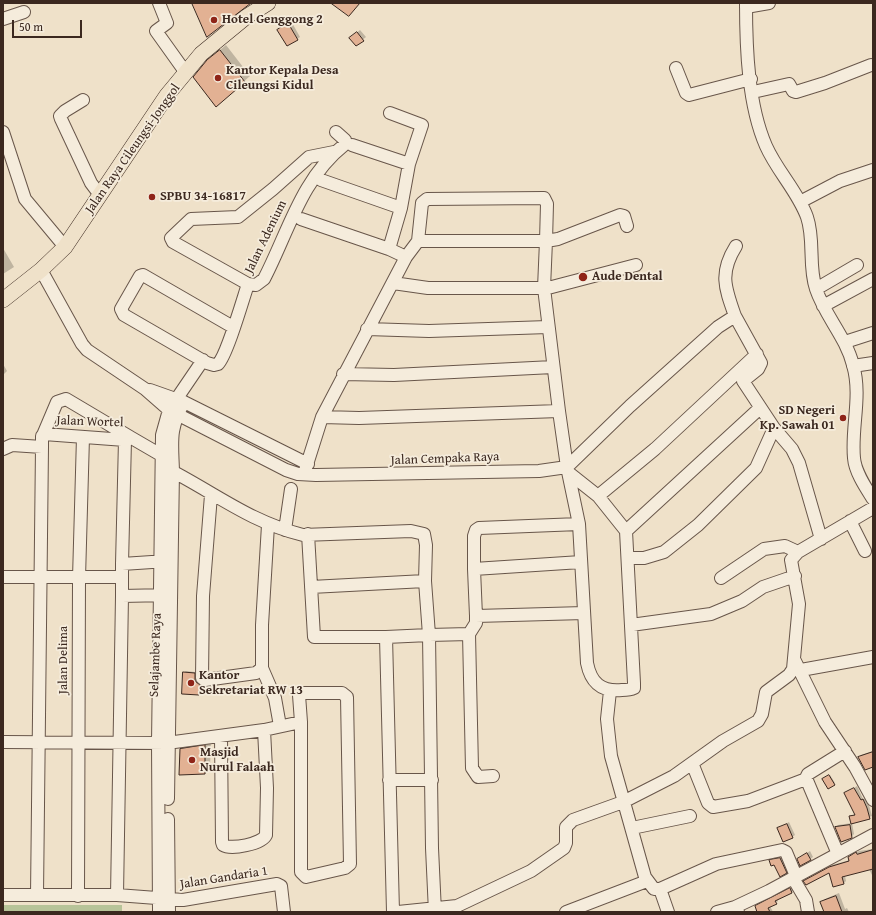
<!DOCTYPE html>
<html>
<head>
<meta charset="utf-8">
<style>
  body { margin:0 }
  #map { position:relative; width:876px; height:915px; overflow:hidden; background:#efe1c9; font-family:"Gentium Book Plus",serif }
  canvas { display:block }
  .frame { position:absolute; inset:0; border:4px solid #3b281f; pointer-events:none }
  .scale { position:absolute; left:12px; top:20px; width:70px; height:18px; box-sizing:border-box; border:2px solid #3b281f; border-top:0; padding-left:5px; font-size:12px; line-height:14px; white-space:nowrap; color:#3b281f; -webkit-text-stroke:3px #f5ecdc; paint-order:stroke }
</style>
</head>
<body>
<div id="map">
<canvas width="876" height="915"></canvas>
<div class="frame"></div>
<div class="scale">50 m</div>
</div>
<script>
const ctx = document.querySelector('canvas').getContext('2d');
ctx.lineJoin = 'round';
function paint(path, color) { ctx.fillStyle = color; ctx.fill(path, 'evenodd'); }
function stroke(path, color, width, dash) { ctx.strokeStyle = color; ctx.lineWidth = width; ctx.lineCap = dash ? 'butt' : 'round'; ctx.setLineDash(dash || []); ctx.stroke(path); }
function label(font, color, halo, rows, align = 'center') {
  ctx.font = font + ' "Gentium Book Plus",serif'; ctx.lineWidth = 3.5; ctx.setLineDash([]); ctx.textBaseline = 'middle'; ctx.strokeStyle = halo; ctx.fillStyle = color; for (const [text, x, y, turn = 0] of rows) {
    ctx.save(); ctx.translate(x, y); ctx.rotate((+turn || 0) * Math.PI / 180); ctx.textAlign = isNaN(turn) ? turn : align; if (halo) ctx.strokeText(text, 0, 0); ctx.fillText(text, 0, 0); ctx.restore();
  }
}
paint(new Path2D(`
  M3 905H122V912H3Z`), '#b7c398');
paint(new Path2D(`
  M291 21 300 37 297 39 278 30Z
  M360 30 366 37 356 45 353 36Z
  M226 45 250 76 216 106 214 55Z
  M3 248 14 267 3 274Z
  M3 364 7 371 3 375Z
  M185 671 195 672 196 680 200 684 199 694Z
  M211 740 210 768 205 774 181 749 187 744Z
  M873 751V762L859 758 861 755Z
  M830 775 835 783 834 784 824 779Z
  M857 786 863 799 865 798 869 805 872 816 852 823 854 834 851 837 836 827 838 825 852 823 850 817 855 814 845 794Z
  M789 822 795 835 792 837 779 828Z
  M873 849V877L869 869 845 876 846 881 844 883 829 872 805 881 832 865 850 860 852 855 859 851Z
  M810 851 813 857 810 859H798Z
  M782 857 788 870 786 872 770 861Z
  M793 887 794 890 792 892 777 899 778 901 776 903 770 906 773 912H758L756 906 758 904Z
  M839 893 845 909 847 908 849 912H825L821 902 825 899Z`), '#0003');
const building = new Path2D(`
  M192 3H251L207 37Z
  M331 3H360L349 16Z
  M288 23 298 40 287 46 277 30Z
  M357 32 364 41 356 46 349 38Z
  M220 50 245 82 216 107 193 77 207 60Z
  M183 672 195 673V681L200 685 199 695 182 694Z
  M205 745V774L179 775 180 749Z
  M873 752V767L865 770 858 757Z
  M829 775 835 785 828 789 822 779Z
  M854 788 861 800 863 799 867 808 870 819 851 824 849 816 855 815 844 793Z
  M787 824 793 838 783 842 777 828Z
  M850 825 852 838 841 842 835 827Z
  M873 850V869L842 877 844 884 833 887 829 873 806 885 803 881 829 867 849 861 848 857 856 852 857 854Z
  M807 853 811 860 800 866 797 859Z
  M780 858 787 873 780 877 774 865 771 866 769 860Z
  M790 888 792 893 775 901 777 904 768 908 770 912H757L755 906Z
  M836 896 842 912H824L820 902Z`);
paint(building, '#e2b193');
stroke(building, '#3b281f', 1);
const minor = new Path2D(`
  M159 3 167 23 156 31 186 73
  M746 3C746 48 748 105 766 146 777 171 798 192 807 217 815 240 808 266 816 289 825 316 846 337 853 365 862 396 851 427 854 458 855 472 866 488 873 499
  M746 7 769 3
  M3 19 24 12
  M676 68 686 93 689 95 751 79
  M753 92 789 84 793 91 796 92 825 83 871 65
  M83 100 65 111 60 116 61 119 91 183 100 195
  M390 113 422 125 409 164 401 208 389 249 406 257
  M3 132 25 199 65 247
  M352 145 409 164
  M321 180 401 208
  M800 202 840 181 873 170
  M301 219 389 249
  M418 241 422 203 427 199 544 198 547 204 546 241 558 239 620 215 624 216 627 226
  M41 270 82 344 87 350 145 389 169 410 286 470 298 474 316 475 539 471 567 467 630 406 718 327 735 316 761 363 758 369 743 381 774 428 756 468 698 525 664 552 644 558H628
  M393 283 428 288H548L636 265
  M248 284 173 242 171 238 191 219 238 217 273 189 309 157 334 152
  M816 289 857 265
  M823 306 873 279
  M735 316C725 288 719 273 736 246
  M233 327 143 275 140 276 121 309 124 315 207 363 214 365 218 364C227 355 243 299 248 284L256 285 264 279C288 233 301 179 344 145L345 140 336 132
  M367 329 429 331 548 327
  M845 342 873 333
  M853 366 873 363
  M343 374 394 375 553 367
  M150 390 184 402 308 464
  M322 417 359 418 559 411
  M774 428 792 449 799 463 821 539
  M43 435 57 402 66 399 130 437
  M3 449 12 445 42 447V436L44 434 125 440 130 437 161 455
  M168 469C215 493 250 522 303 535L411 531 424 534 426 545 425 581 429 635 386 637
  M304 474 322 417 406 257 418 241H546L544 288 559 411 567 467 579 524 587 663C591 683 601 692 622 690 627 690 630 690 634 688V683L626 531 598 496 569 473
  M211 495 203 596 202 678 205 680 256 673 262 668V625L268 525
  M598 496 655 449 757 354
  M850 521 865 551
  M579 524 479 528 476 530 474 536V569L581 562
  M285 530 291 489
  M626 531 760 408
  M308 534 314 637H386L393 912
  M167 561 122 564V596L168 595
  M122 564 125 440
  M474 569 476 616V623L469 634 472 768 478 777 493 776
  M3 577H122
  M721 578 764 549 785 546 798 552
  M311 587 425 581
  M476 616 584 613
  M631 625 711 614 742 601 763 587 795 576
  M795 661 825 722 855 767 873 800
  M262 668 275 698 280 726
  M801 670 873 657
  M610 691 607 719 611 756 645 877 654 889H660L668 912
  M342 693 347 697 350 864 345 868 306 877 301 872V722L299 695 302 693Z
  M221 736 222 842 223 845C231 850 262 844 266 835L267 788 264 730
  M3 742 167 743 264 730 301 722
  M692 763 708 803 713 807 748 801 806 779
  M389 780H432
  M168 799 173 471C172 440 169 430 184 402
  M168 819 169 912
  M632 828 690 816
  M838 854 806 778 808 774 845 751
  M793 878 806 900 808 912
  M660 889 716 864 782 850 786 852 796 876
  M3 895H117L183 900 277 884 281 886 284 912
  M37 895 42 447
  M117 895 122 596
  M78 896 79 578 83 437
  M735 907 769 891 873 835
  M159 912 158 743 162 435 169 410 203 360
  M398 912 457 906 531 871 564 848 566 843V827L573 820 623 802 674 776 723 741 758 721 762 714 766 692 789 675 793 669 799 604 791 560 798 552 873 508
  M435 912 432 848 429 635 469 634
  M566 912 647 881
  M717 912 735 907 738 912`);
const major = new Path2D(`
  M3 300 41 270 65 247 167 95 201 54 246 17 268 3`);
stroke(minor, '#68564a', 14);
stroke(major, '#3b281f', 16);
stroke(minor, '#f5ecdc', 12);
stroke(major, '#efe1c9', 15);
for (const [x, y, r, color] of [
  [214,20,4,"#8f2418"],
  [218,78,4,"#8f2418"],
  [152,197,4,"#8f2418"],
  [583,277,5,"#8f2418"],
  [843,418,4,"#8f2418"],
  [191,683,4,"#8f2418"],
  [192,760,4,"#8f2418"]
]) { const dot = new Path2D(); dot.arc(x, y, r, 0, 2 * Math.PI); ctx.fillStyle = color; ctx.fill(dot); stroke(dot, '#f5ecdc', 1.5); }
label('bold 13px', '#3b281f', '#f5ecdc', [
  ["Hotel Genggong 2",222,20],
  ["Kantor Kepala Desa",226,71],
  ["Cileungsi Kidul",226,86],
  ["SPBU 34-16817",160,197],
  ["Aude Dental",592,277],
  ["SD Negeri",835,411,"right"],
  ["Kp. Sawah 01",835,426,"right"],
  ["Kantor",199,676],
  ["Sekretariat RW 13",199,691],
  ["Masjid",200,753],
  ["Nurul Falaah",200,768]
], 'left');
label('13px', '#3b281f', '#f5ecdc', [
  ["Jalan Raya Cileungsi-Jonggol",133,149,-55],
  ["Jalan Adenium",266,237,-64],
  ["Jalan Wortel",90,422,2],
  ["Jalan Cempaka Raya",445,459,-2],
  ["Selajambe Raya",156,655,-88],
  ["Jalan Delima",64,660,-90],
  ["Jalan Gandaria 1",224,878,-9]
]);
</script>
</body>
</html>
